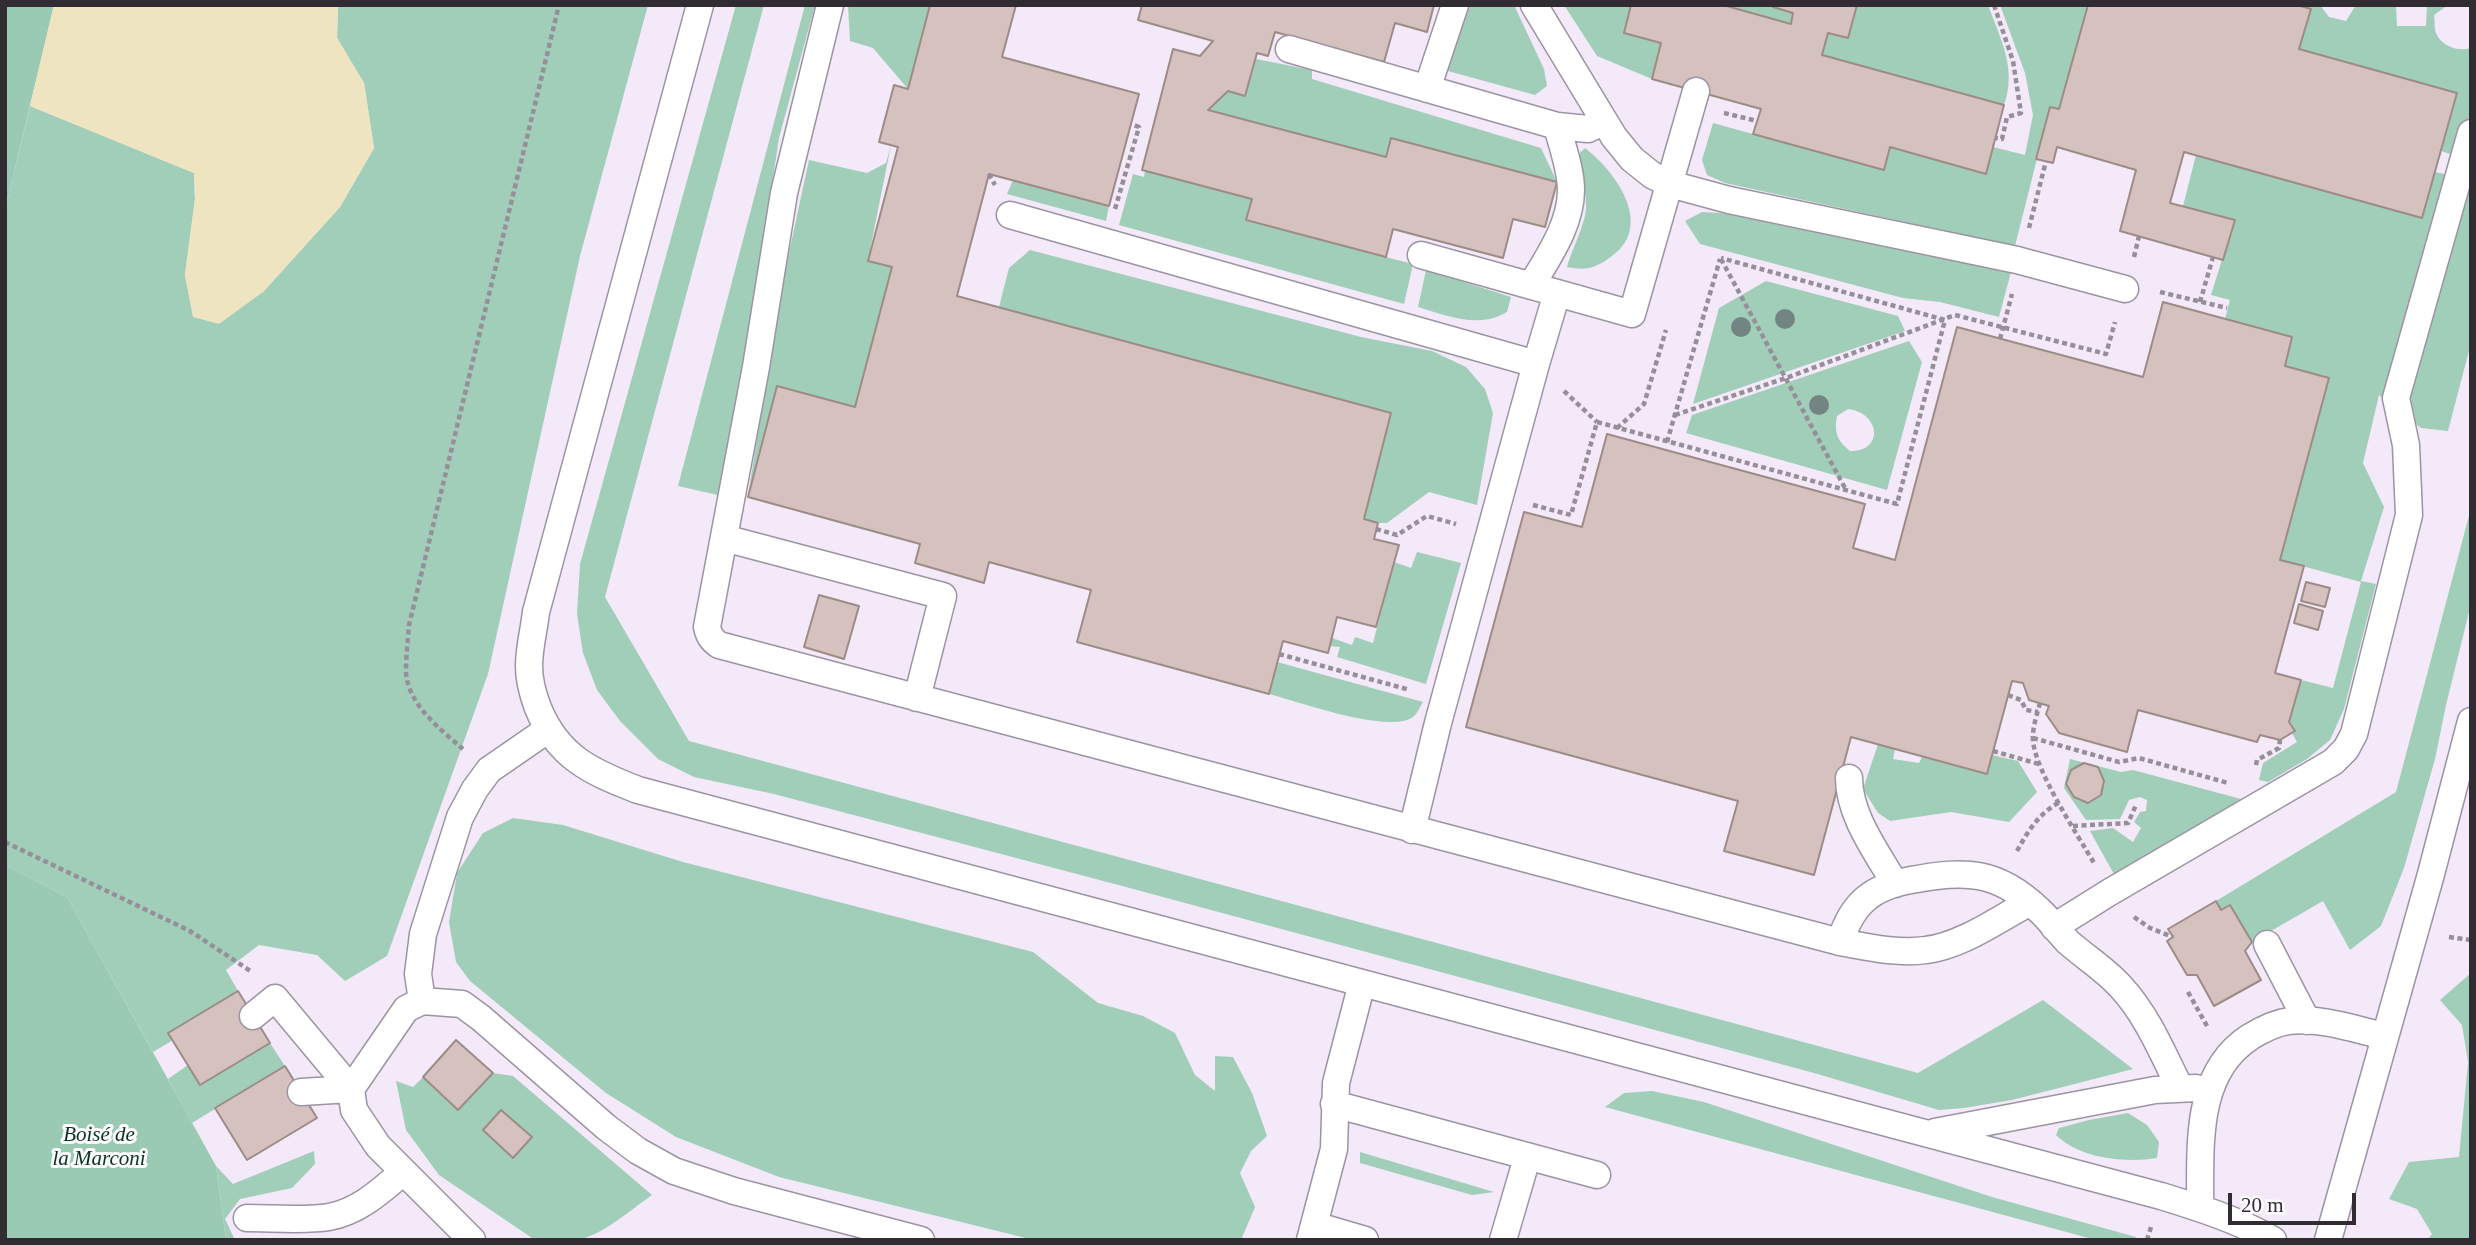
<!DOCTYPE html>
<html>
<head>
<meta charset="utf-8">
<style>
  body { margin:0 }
  #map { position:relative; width:2476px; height:1245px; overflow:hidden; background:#f3e9f8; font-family:Georgia,serif }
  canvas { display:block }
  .frame { position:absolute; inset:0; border:7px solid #302c32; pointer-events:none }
  .scale { position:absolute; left:2228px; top:1193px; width:128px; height:32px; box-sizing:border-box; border:4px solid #302c32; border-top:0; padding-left:9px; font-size:21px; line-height:24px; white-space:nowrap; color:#302c32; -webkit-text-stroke:5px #fcfafd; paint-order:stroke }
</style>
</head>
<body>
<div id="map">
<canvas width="2476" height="1245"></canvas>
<div class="frame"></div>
<div class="scale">20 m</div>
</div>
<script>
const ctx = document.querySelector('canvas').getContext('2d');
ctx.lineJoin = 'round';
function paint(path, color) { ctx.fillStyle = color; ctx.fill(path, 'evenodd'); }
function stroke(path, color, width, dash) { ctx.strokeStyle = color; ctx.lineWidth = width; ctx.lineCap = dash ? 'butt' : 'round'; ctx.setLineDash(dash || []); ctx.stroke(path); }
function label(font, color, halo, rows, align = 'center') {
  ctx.font = font + ' Georgia,serif'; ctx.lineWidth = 6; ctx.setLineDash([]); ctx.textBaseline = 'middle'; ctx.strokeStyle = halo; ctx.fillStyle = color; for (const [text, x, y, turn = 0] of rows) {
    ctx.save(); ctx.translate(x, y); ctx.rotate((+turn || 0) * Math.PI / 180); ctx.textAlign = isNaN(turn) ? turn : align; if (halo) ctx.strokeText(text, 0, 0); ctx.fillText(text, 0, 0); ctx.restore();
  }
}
paint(new Path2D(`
  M338 5H648L580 256 488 674 387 956 345 981 317 955 259 945 226 970 238 991 169 1033 173 1040 153 1052 67 897 5 865V210L30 106 194 173 195 199 185 275 193 316 263 292 340 207 374 148 364 83 337 38Z
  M736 5H764L605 597 689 741 1918 1073 2043 1000 2133 1069 2012 1100 1964 1108 1939 1110 1814 1073 1126 887 774 794 694 777 658 759 620 721 597 690 583 653 577 614 580 564Z
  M805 5H815L779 138 746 359 722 496 678 486Z
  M848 5H930L908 89 873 48 850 41Z
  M1464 5H1514L1544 69 1547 86 1535 95 1448 71V48Z
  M1564 5H1631L1624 33 1661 43 1652 79 1597 56Z
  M1723 5H1774V7L1793 13 1791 24Z
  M1857 5H1988C2001 40 2017 69 2004 105L1822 55 1828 33 1848 38Z
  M2000 5H2088L2059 109 2050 107 2015 246 1725 183 1707 175 1702 160 1713 123 1883 170 1890 147 1986 173 1993 147 2025 155 2033 115 2025 73Z
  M2297 5H2320L2329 17 2346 21 2356 5H2396L2397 26H2426L2427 5H2448L2434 15C2435 20 2434 28 2436 33 2441 46 2458 52 2471 48V343L2448 431 2421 428 2379 395 2363 463 2384 507 2361 581 2376 584 2344 709 2330 740 2307 759 2268 782 2259 780 2263 763 2297 742 2292 733 2295 731 2289 722 2301 680 2333 688 2361 582 2280 560 2329 379 2285 366 2292 337 2225 319 2230 300 2211 295 2234 221 2183 206 2196 155 2422 218 2435 172 2445 174 2450 154 2441 151 2457 93 2299 49 2311 10Z
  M1256 59 1312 70V79L1541 148 1557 182 1391 138 1386 157 1208 110 1228 91 1245 96Z
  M891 145 868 260 892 267 855 407 777 387 748 497 777 308 809 160 867 173 886 163Z
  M1585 148C1615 171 1655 225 1612 256 1596 268 1587 271 1567 267 1572 249 1585 225 1586 208 1587 189 1578 172 1580 153Z
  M1145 171 1252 199 1246 221 1413 264 1404 304 1119 225 1133 174 1144 177Z
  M1013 180 1109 206 1106 221 1007 194Z
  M1702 212 1721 213 2011 272 1999 317 1940 302 1903 298 1700 244 1685 221Z
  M1030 250 1361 337 1432 351 1466 367 1485 389 1493 413 1477 505 1429 492 1387 523H1378L1364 519 1391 413 999 307 1009 268Z
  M1426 270 1511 297 1507 312C1479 329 1447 316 1418 307Z
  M1766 281 1898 316 1905 331 1693 404 1719 308Z
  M1909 341 1922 362 1887 490 1686 433 1692 415ZM1848 409C1881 413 1884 452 1850 451 1837 440 1834 433 1837 416Z
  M2471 508V604L2446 705 2435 759 2404 868 2381 926 2350 950 2323 901 2252 942 2230 905 2221 910 2216 901 2396 792Z
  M1417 552 1461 563 1426 684 1337 657 1340 647 1329 646 1332 638 1352 645 1355 637 1373 643 1394 562 1411 568Z
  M1277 662 1423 702C1420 706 1418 713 1414 716 1393 736 1297 701 1269 694Z
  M1878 744 1895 749 1893 759 1919 763 1922 757 1986 774 1992 755 2018 761 2037 792 2009 822 1951 812 1890 821 1878 813 1863 789Z
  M2070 759 2121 772 2133 770 2241 799 2115 876 2090 831 2113 828 2133 842 2141 828 2134 822 2140 812 2146 811 2147 800 2140 797 2129 800 2120 819 2086 820 2064 788ZM2083 763 2098 767 2104 781 2101 795 2088 803 2074 797 2066 784 2071 770Z
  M513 818 563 825 683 862 1033 952 1098 1003 1143 1016 1175 1033 1195 1075 1215 1091V1056L1233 1057 1252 1093 1267 1136 1251 1151 1240 1173 1255 1207 1241 1240H1034L779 1177 676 1137 606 1093 470 981 456 962 449 922 457 873 483 833Z
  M2471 973V1240H2427L2432 1234 2417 1209 2389 1199 2409 1162 2459 1157 2468 1062 2462 1025 2440 1000Z
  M270 1043 285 1066 192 1123 168 1079 188 1065 200 1085Z
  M493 1073 513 1076 652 1195C630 1210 607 1232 581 1239 567 1243 546 1240 532 1238L439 1175 406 1130 396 1081 413 1087 423 1077 458 1110Z
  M1652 1091 1704 1102 1992 1197 2136 1237 2135 1240H2096L1605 1107 1624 1093Z
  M2128 1113 2147 1125 2159 1142 2157 1158C2126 1163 2080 1159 2056 1135L2059 1128 2089 1120Z
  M314 1151 315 1164 292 1188 240 1199 225 1219 235 1240H226L216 1166 233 1184Z
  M1360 1152 1494 1192 1472 1195 1360 1163Z`), '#a1ceb9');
paint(new Path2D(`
  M5 5H54L5 210Z
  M5 865 67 897 216 1166 226 1240H5Z`), '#9acab4');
paint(new Path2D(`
  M54 5H338L337 38 364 83 374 148 340 207 263 292 219 324 193 317 185 275 195 199 194 173 30 106Z`), '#eee4bf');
const building = new Path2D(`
  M930 5H1016L1002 57 1139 94 1109 206 989 174 957 296 1391 413 1364 519 1378 523 1374 539 1399 545 1376 627 1337 617 1328 653 1283 641 1269 694 1077 642 1091 590 989 562 984 583 915 563 920 544 748 497 777 386 855 407 892 267 868 261 898 147 879 142 894 85 908 89Z
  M1142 5H1434L1427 32 1395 23 1384 62 1275 32 1268 56 1257 53 1245 96 1228 91 1208 110 1386 157 1391 138 1557 182 1545 227 1513 219 1503 258 1393 229 1386 257 1246 220 1252 199 1142 170 1173 49 1200 56 1213 41 1138 20Z
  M1631 5H1723L1791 24 1793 13 1773 7 1774 5H1857L1848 38 1828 33 1822 55 2004 105 1986 174 1890 147 1884 170 1753 134 1761 109 1652 79 1661 43 1624 33Z
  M2088 5H2297L2311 9 2299 49 2457 93 2422 218 2184 152 2170 203 2235 220 2223 260 2120 231 2136 170 2057 147 2053 163 2036 159 2050 107 2059 109Z
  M2163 302 2292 337 2285 366 2329 378 2280 560 2304 566 2275 673 2301 680 2289 722 2295 731 2280 740 2260 735 2257 742 2138 710 2127 752 2059 733 2046 714 2049 706 2029 700 2023 683 2012 681 1987 774 1851 737 1814 875 1724 851 1738 801 1466 727 1524 512 1582 527 1607 434 1865 504 1853 548 1895 560 1957 327 2143 377Z
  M2306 582 2330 588 2325 607 2301 601Z
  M819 595 859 606 844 659 804 647Z
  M2299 604 2323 611 2318 630 2294 623Z
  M2084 763 2098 767 2104 781 2101 795 2088 803 2074 797 2066 784 2071 770Z
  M2216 901 2221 910 2230 905 2252 942 2245 951 2261 980 2214 1006 2197 975H2187L2167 941 2173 937 2168 929Z
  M238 991 270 1043 200 1085 168 1033Z
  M456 1040 493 1073 458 1110 423 1077Z
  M285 1066 317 1118 247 1160 215 1108Z
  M501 1110 532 1137 513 1158 483 1130Z`);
paint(building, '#d5c2be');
stroke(building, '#9d8b87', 2);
const lane = new Path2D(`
  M700 5 536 612C534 630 529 648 529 666 529 680 533 695 538 708 558 757 591 772 638 790L2161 1196C2200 1208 2238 1220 2273 1240
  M830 5 784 193 756 367 707 627C709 636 712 640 719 645L1840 942C1868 947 1897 954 1926 950 1961 946 1999 919 2030 902
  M1534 5 1614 137 1632 159 1652 175 1670 184 1729 200 2017 260 2125 289
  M1289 49 1557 126 1588 129 1604 121
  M1427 89 1455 5
  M1010 215 1536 364 1438 723 1412 830
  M1421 255 1557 293 1536 364
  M1531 286C1548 257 1571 225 1571 190 1571 169 1562 146 1557 126
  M1557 293 1632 314 1696 91
  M724 538 943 596 917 698
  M1849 778C1849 816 1877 852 1895 884
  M2054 927 2110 892 2333 762 2346 749 2354 734 2409 515 2406 445 2396 398 2471 133
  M1840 942C1852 904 1871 887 1911 880 1966 870 1997 870 2039 910 2050 920 2058 932 2068 942 2085 957 2106 970 2121 987 2147 1015 2163 1054 2180 1088
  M2267 944 2307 1021
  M422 1001 418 974 423 934 460 817 475 789 489 770 547 730
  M253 1016 275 998 351 1089
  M301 1092 351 1089
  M1334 1104 1597 1175
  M1935 1132 2155 1090 2196 1088
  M2200 1208C2201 1149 2193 1074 2250 1037 2263 1029 2275 1023 2289 1021 2320 1017 2354 1029 2384 1036
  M247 1218C271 1218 306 1221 329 1217 358 1212 381 1191 403 1172
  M1314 1225 1365 1240
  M472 1240 378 1146 354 1110 351 1089 406 1009 422 1001 462 1004 481 1018 606 1127 638 1151 674 1171 734 1191 921 1240
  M1310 1240 1334 1149 1336 1083 1362 983
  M1503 1240 1527 1158
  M2328 1240 2431 874 2471 721`);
stroke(lane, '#9c94a2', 29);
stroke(new Path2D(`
  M1994 5 2013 61 2021 113 2007 117 2002 139 1996 138
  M1724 113 1757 121
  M989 174 995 185
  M1115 209 1139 127 1131 124
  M2029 228 2046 161
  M2134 257 2139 236
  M1721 259 1846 490
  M2160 292 2227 308
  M2200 302 2213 257
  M2000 339 2012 294
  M1564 391 1597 422
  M1675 415 1786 378 1955 315 2106 354 2115 322
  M1617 428 1644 404 1666 330
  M1667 442 1720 259
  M1533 505 1571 515 1597 422 1897 504 1945 320 1721 258
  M1376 529 1397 535 1427 516 1456 524
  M1279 654 1410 690
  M2008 695 2021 700 2026 710 2038 712
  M2040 703C2037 715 2032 728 2033 741 2036 772 2077 834 2094 863
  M2033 738 2119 762 2139 758 2228 783
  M463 749C440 729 406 703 406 670 406 655 408 640 409 625L559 5
  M1993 751 2039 764
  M2256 765 2257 760 2279 748 2280 740
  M2073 826 2128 823 2136 805
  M5 842 190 931 252 972
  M2017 851C2028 831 2039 813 2060 802
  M2134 917 2150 928 2173 937
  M2449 937 2471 940
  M2188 992 2207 1026
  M2147 1240 2151 1227`), '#968e99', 4.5, [5, 3.5]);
stroke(lane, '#fff', 26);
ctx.fillStyle = '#728583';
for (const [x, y] of [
  [1785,319],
  [1741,327],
  [1819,405]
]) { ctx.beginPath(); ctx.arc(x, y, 10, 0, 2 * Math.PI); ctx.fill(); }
label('italic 21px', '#093424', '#fcfafd', [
  ["Boisé de",99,1135],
  ["la Marconi",99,1159]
]);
</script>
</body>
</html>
